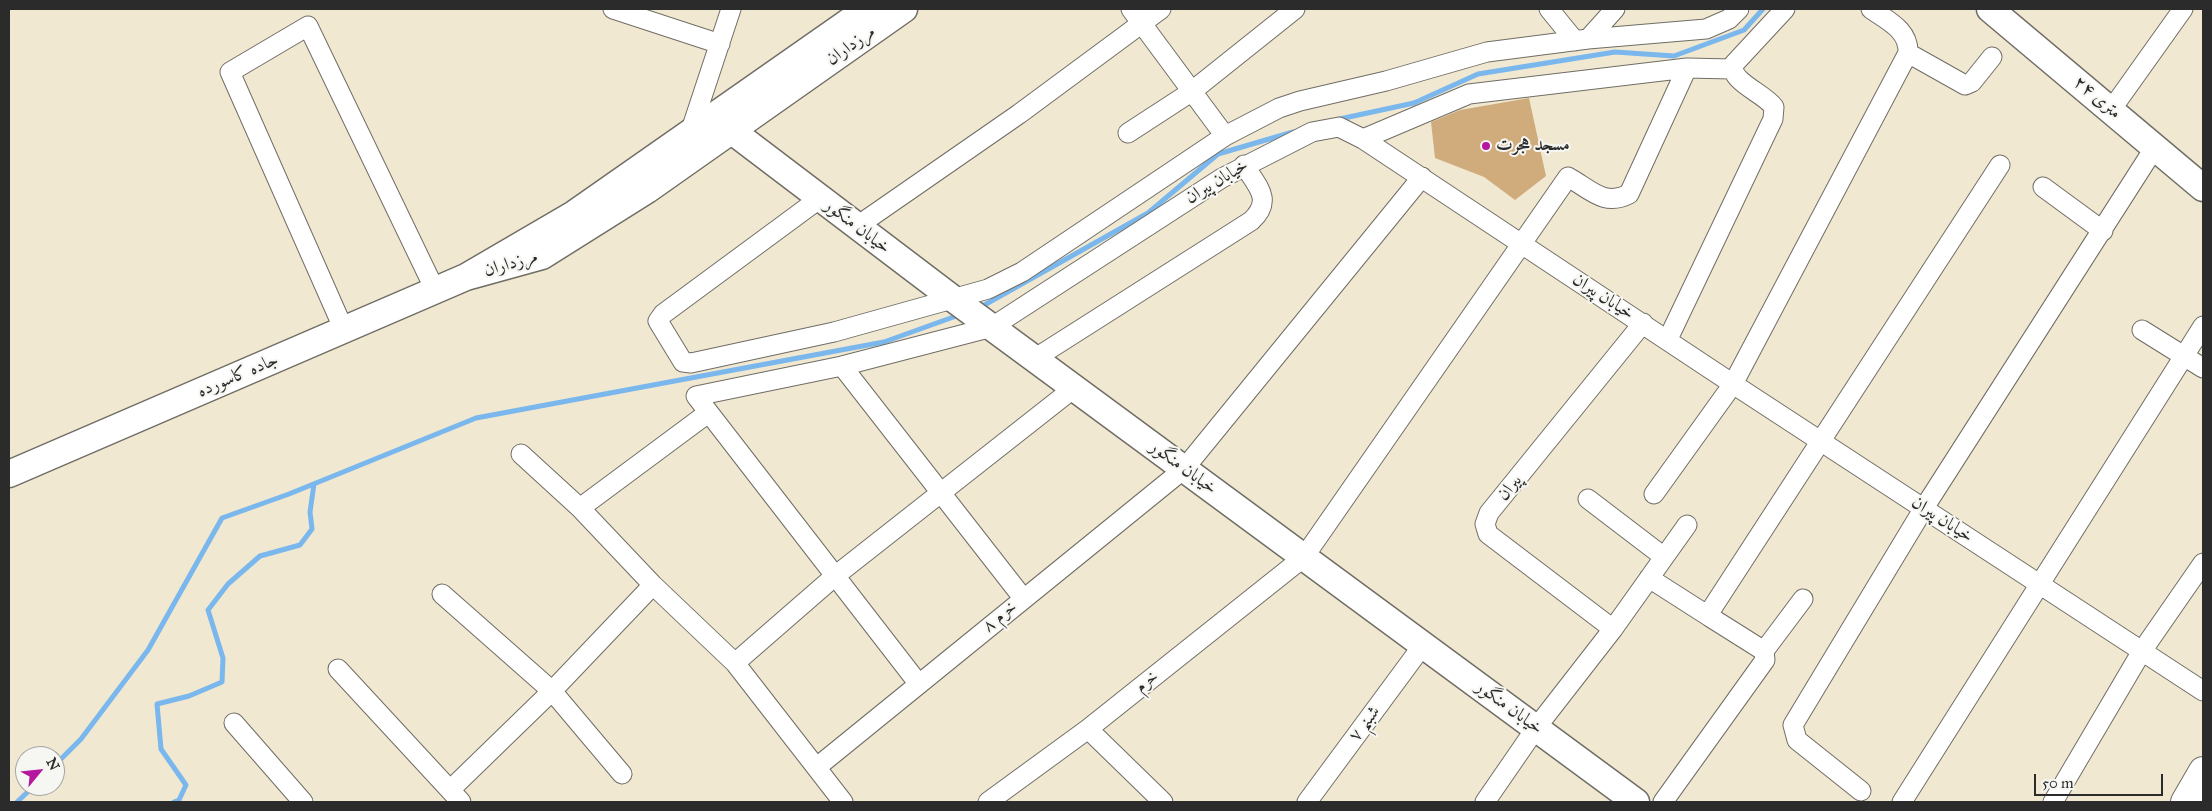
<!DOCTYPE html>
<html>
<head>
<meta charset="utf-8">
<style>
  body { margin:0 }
  #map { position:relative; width:2212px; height:811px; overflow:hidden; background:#f1e8d2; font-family:"IM FELL Great Primer",serif }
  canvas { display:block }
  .frame { position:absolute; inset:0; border:10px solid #2b2b2b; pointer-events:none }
  .north { position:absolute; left:15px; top:746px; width:50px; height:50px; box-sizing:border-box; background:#f6f6f2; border:1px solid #a5a5a2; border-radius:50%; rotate:62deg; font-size:14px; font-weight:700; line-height:20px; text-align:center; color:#2b2b2b }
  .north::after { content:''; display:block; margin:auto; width:18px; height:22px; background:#b5179e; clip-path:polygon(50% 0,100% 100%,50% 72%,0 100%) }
  .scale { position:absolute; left:2034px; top:774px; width:129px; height:22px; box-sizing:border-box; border:2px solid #2b2b2b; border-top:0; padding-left:6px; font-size:15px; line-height:18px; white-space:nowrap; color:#2b2b2b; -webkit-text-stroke:4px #f6f6f2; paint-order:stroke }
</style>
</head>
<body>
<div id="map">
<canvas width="2212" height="811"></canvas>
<div class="frame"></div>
<div class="north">N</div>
<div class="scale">50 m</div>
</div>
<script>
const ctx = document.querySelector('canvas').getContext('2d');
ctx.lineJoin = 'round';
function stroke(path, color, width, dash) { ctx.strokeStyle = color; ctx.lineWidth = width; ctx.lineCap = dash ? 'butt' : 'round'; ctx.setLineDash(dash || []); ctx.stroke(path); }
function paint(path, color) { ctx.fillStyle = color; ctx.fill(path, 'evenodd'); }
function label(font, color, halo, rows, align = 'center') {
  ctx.font = font + ' "IM FELL Great Primer",Amiri,serif'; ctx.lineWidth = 4; ctx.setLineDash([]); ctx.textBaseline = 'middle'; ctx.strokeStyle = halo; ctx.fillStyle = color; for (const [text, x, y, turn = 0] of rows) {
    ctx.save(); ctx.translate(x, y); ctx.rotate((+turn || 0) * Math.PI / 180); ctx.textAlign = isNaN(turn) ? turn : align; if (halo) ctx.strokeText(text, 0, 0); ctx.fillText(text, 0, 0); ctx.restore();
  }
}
stroke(new Path2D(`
  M1335 120 1414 103 1478 74 1615 52 1674 56 1744 30 1763 9
  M979 308 1148 213 1218 154 1293 132
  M55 765 81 739 148 650 222 518 289 494 476 418 884 342 959 315
  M17 802 34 786
  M174 802 179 800 186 785 161 749 157 704 189 696 222 682 223 658 208 610 228 584 260 556 300 545 312 529 310 512 314 484`), '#7ab7ed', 5);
paint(new Path2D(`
  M1529 98 1546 176 1515 200 1484 177 1435 158 1431 122 1460 110Z`), '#d0ac7d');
const street = new Path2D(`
  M613 9 720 44
  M1131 9 1225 136
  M1549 9 1575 41
  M1588 39 1706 29 1729 19 1739 9
  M1908 53 1965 85 1972 82 1992 57
  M2111 110 2183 9
  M690 133 731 9
  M1128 133 1191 92 1295 9
  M1363 139 1469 94 1687 68 1732 69
  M2043 187 2103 231
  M819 199 663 314 658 321 683 362 691 363 834 332 988 289 1022 272 1225 136 1279 108 1300 101 1386 81 1487 52 1588 39 1615 9
  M856 227 1019 114 1161 9
  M344 330 230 72 308 26 435 290
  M2142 330 2203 368
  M1668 339 1773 119 1774 107C1764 93 1728 81 1734 64L1785 9
  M1034 359 1251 221C1274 200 1257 186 1244 165
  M842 366 992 327 1222 178 1312 132 1339 127 1363 139 1733 384 2203 691
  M521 454 580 508 653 585 735 663 835 576 1074 388
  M1654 494 1733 384 1908 53C1909 30 1888 21 1871 9
  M1588 499 1664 557
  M580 508 708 413
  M1649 578 1710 617
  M442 594 552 691 622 774
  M1613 629 1488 534 1485 524 1489 513 1643 323
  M1764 651 1803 599
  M735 663 843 802
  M338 669 461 802
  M918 683 696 396 842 366 1023 598
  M234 723 303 802
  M1088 729 1163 802
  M817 767 1184 469 1422 177
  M450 790 552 691 653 585
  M1861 791 1797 740 1793 725 1924 508 2155 147
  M988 802 1088 729 1304 557 1568 177C1590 189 1604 207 1629 194L1687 68
  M1307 802 1423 645
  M1485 802 1536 728 1613 629 1687 525
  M1663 802 1765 660 1764 651 1710 617 1709 613 2000 165
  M1902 802 2203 326
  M2053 802 2142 651 2203 563`);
const secondary = new Path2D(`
  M867 9 574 214 466 277 542 256 647 190 904 9
  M1990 9 2203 188
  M732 131 952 298 1636 802
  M9 474 466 277`);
const primary = new Path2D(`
  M2185 802 2203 771`);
stroke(street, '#706d65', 21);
stroke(secondary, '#706d65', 29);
stroke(primary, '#706d65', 30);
stroke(street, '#fff', 19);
stroke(secondary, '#fff', 26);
stroke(primary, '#fff', 28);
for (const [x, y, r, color] of [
  [1486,146,5,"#b5179e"]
]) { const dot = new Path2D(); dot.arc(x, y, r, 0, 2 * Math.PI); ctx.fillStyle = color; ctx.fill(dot); stroke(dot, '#f6f6f2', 2); }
label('18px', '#2b2b2b', '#f6f6f2', [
  ["مرزداران",851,46,-35],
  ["۲۴ متری",2097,98,40],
  ["خیابان پیران",1217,182,-31],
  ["خیابان منگور",857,227,37],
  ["مرزداران",511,264,-16],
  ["خیابان پیران",1603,297,33],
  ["جاده کاسورده",238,376,-23],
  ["خیابان منگور",1183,468,36],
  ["پیران",1510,488,-51],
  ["خیابان پیران",1942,520,33],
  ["خرم ۸",1000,617,-39],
  ["خرم",1147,682,-39],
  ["خیابان منگور",1509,708,36],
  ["شبنم ۷",1365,724,-53]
]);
label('bold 18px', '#2b2b2b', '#f6f6f2', [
  ["مسجد هجرت",1496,146]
], 'left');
</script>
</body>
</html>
